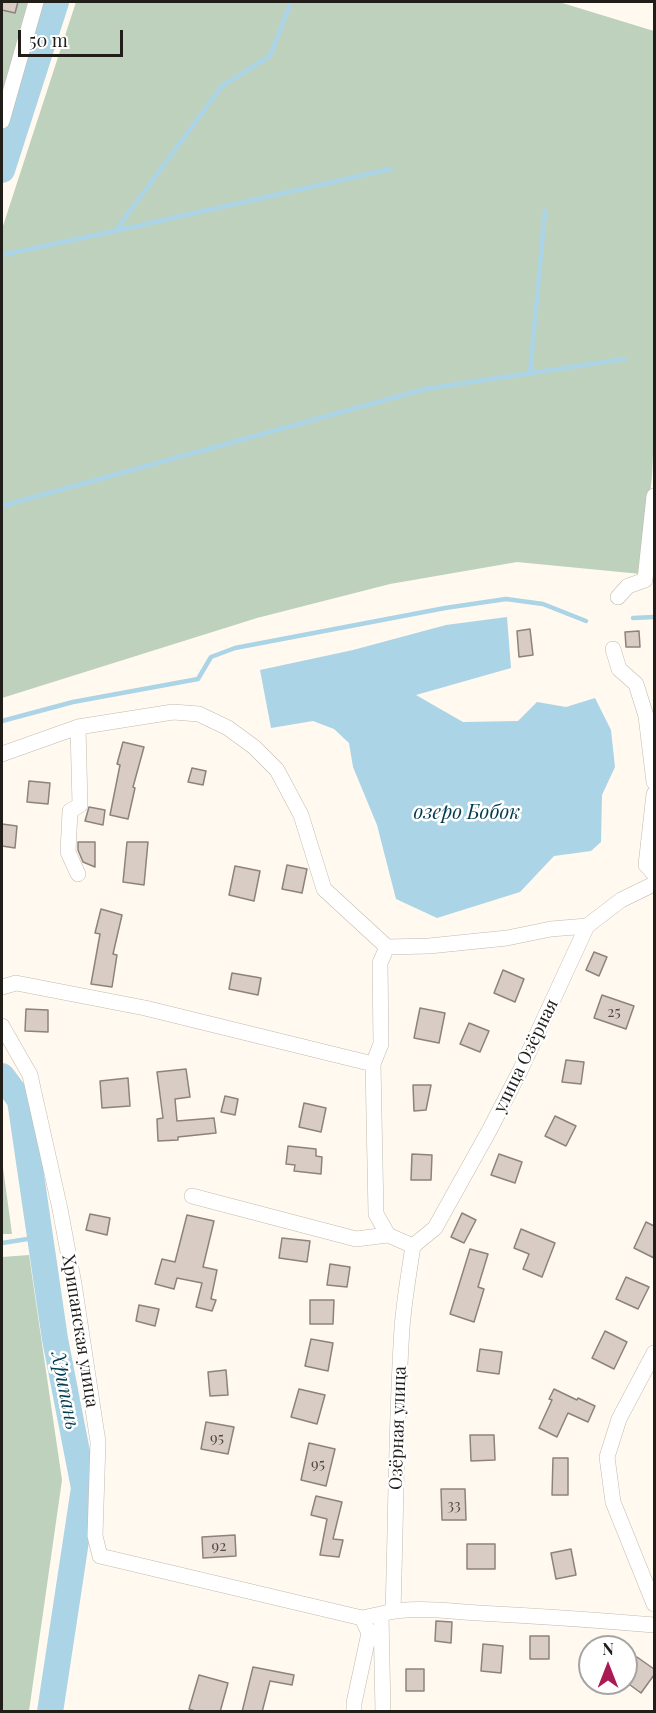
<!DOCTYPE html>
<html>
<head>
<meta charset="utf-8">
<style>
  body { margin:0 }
  #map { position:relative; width:656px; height:1713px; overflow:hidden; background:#fff9f0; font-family:"Playfair Display",serif }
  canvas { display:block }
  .frame { position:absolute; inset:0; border:3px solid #211e1a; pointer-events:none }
  .north { position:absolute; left:578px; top:1635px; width:60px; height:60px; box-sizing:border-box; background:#fff; border:2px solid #a6a5a3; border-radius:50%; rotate:0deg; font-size:16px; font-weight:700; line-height:24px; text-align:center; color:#211e1a }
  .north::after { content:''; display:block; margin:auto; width:21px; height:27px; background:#ab1a52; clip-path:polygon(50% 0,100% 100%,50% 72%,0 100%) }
  .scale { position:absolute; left:18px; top:30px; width:105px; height:27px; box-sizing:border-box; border:3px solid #211e1a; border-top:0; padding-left:8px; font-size:18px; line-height:21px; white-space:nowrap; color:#211e1a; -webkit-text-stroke:4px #fff; paint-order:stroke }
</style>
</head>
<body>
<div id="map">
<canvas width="656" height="1713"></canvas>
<div class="frame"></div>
<div class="north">N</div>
<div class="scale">50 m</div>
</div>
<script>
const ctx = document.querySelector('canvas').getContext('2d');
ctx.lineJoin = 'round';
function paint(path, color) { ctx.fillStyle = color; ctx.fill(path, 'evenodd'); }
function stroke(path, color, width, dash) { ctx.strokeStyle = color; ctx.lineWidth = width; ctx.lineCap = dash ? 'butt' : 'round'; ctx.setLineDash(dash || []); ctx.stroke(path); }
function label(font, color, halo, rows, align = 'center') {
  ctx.font = font + ' "Playfair Display",serif'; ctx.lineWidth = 5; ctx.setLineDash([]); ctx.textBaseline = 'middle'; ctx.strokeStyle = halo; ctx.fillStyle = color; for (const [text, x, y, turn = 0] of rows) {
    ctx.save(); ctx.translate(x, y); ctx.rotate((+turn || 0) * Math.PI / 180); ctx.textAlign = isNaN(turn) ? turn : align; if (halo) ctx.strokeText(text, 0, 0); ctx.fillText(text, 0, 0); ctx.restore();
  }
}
paint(new Path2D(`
  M2 2H67L13 169 2 166Z
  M76 2H559L654 31V432L652 476 641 574 517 562 390 584 257 618 2 698V229Z
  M2 1160 12 1234H2Z
  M29 1255 62 1480 29 1711H2V1257Z`), '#bdd1bd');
paint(new Path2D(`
  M507 617 511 668 416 695 463 722 518 721 537 702 566 707 595 698 611 730 615 767 602 795 601 842 591 851 554 856 520 892 437 918 396 899 377 825 353 767 349 743 334 729 313 721 271 728 260 670 353 650 446 625Z`), '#abd4e6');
stroke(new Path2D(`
  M116 230 222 86 270 56 291 2
  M2 255 115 231 391 169
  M530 373 545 211
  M2 506 425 389 625 359
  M633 618 654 617
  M2 721 73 702 198 679 211 657 235 648 445 608 506 599 543 604 586 621
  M2 1243 40 1237`), '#abd4e6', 4.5);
stroke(new Path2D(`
  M2 170 56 2
  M2 1076 20 1100 55 1339 84 1488 50 1712`), '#abd4e6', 26);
const building = new Path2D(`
  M2 2H18L15 13 2 10Z
  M530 629 533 655 519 657 517 631Z
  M639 631 640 647H626L625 632Z
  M123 742 144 747 133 787 135 788 128 819 110 815 120 765 117 764Z
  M192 768 206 771 203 785 188 782Z
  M29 781 50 783 48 804 27 802Z
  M89 807 105 810 103 825 85 821Z
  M2 824 17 826 15 848 2 846Z
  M78 842H95V867L83 862 78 850Z
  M127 842H148L144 885 123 882Z
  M287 865 307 869 302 893 282 889Z
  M235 866 260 871 254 901 229 895Z
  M101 909 122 915 113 954 117 955 112 987 91 984 100 934 95 933Z
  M594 952 607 957 599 976 586 970Z
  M503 970 524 979 515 1002 494 993Z
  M232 973 261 978 258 995 229 989Z
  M602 995 634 1006 626 1029 594 1018Z
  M420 1008 445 1013 439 1043 414 1038Z
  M26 1009 48 1010V1032L25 1031Z
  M469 1023 489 1031 480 1052 460 1044Z
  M566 1060 584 1062 581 1084 562 1082Z
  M186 1069 190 1097 175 1099 177 1121 214 1118 216 1133 178 1137V1140L158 1141 157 1119 163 1118 157 1072Z
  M128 1078 130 1106 102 1108 100 1081Z
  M413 1085H431L426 1110 414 1111Z
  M225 1096 238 1099 235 1115 221 1112Z
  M304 1103 326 1108 321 1132 299 1127Z
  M555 1116 576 1126 566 1146 545 1136Z
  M288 1146 316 1149V1156L322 1157 321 1174 294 1171 295 1165 286 1164Z
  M412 1154 432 1155 431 1180H411Z
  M499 1154 522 1162 515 1183 491 1175Z
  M462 1213 476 1220 464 1243 451 1237Z
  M90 1214 110 1218 107 1235 86 1230Z
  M187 1215 214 1221 203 1267 217 1270 211 1299 216 1300 212 1311 196 1307 202 1283 177 1278 174 1289 155 1284 162 1259 175 1262Z
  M646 1222 654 1226V1258L634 1248Z
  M521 1229 555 1243 542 1277 523 1269 529 1254 514 1248Z
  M282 1238 310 1241 307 1262 279 1258Z
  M470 1249 488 1254 478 1287 484 1289 474 1322 450 1314Z
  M330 1264 350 1267 347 1287 327 1285Z
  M626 1277 649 1287 638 1309 616 1299Z
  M310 1300H334L333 1324H310Z
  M139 1305 159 1309 155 1326 136 1321Z
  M605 1331 627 1342 614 1369 592 1358Z
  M311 1339 333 1343 328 1371 305 1366Z
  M480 1349 502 1352 499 1374 477 1371Z
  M226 1370 228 1395 210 1396 208 1372Z
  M299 1389 325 1395 317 1424 291 1417Z
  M554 1389 577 1400 578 1398 595 1406 588 1422 568 1413 557 1437 539 1428 552 1400 549 1399Z
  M206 1422 234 1427 228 1454 201 1449Z
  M470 1435H494L495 1460 471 1461Z
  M309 1443 335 1449 326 1486 301 1480Z
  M553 1458H568V1495H552Z
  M441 1489H465L466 1520H442Z
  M316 1496 342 1502 333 1539 343 1540 339 1557 320 1555 327 1519 311 1515Z
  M235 1535 236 1556 203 1558 202 1537Z
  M467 1544H495V1569H467Z
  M571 1549 576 1575 556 1579 551 1553Z
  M436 1621 452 1622 451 1643 435 1641Z
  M530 1636H549V1659H530Z
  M483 1644 503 1646 501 1673 481 1671Z
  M637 1657 654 1669V1675L641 1693 626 1682V1673Z
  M253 1667 294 1675 292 1685 270 1681 262 1712H242Z
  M406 1669H424V1691H406Z
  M199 1675 228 1683 220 1712H198L189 1709Z`);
paint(building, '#d8ccc5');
stroke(building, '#8e827c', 1.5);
const minor = new Path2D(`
  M2 121 36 2
  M618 597 628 586 645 580 654 496
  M613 649 619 669 636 684 646 716 654 782
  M78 727 80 805 70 811 68 852 78 874
  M2 754 78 727 173 712 199 714 228 728 254 747 277 770 301 815 324 889 387 947 380 963 381 1044 373 1064 376 1214 388 1235 413 1246
  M654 794 646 865 654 874
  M387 947 429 946 507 938 551 929 587 926
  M2 987 16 983 145 1008 373 1064
  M2 1026 30 1075 60 1209 74 1284 98 1442 95 1536 100 1556 362 1618 381 1614
  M192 1196 356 1239 388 1235
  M413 1246 435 1228 489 1131 520 1071 587 926 621 900 654 884
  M654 1353 619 1419 607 1457 613 1502 654 1604
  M393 1611C396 1516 396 1422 402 1328 404 1301 409 1273 413 1246
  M354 1712V1703L369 1633 362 1618
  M383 1712 381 1614C412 1606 447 1611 478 1613 537 1616 596 1620 654 1625`);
stroke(minor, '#c1baaf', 16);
stroke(minor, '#fff', 15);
label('15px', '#4f4a45', null, [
  ["25",614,1012],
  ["95",217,1438],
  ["95",318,1464],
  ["33",454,1505],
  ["92",219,1546]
]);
label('18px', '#211e1a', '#fff', [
  ["улица Озёрная",526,1056,-64],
  ["Хрипанская улица",80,1331,81],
  ["Озёрная улица",398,1428,-88]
]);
label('italic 20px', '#003c4f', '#fff', [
  ["озеро Бобок",467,813],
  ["Хрипань",65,1391,79]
]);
</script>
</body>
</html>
